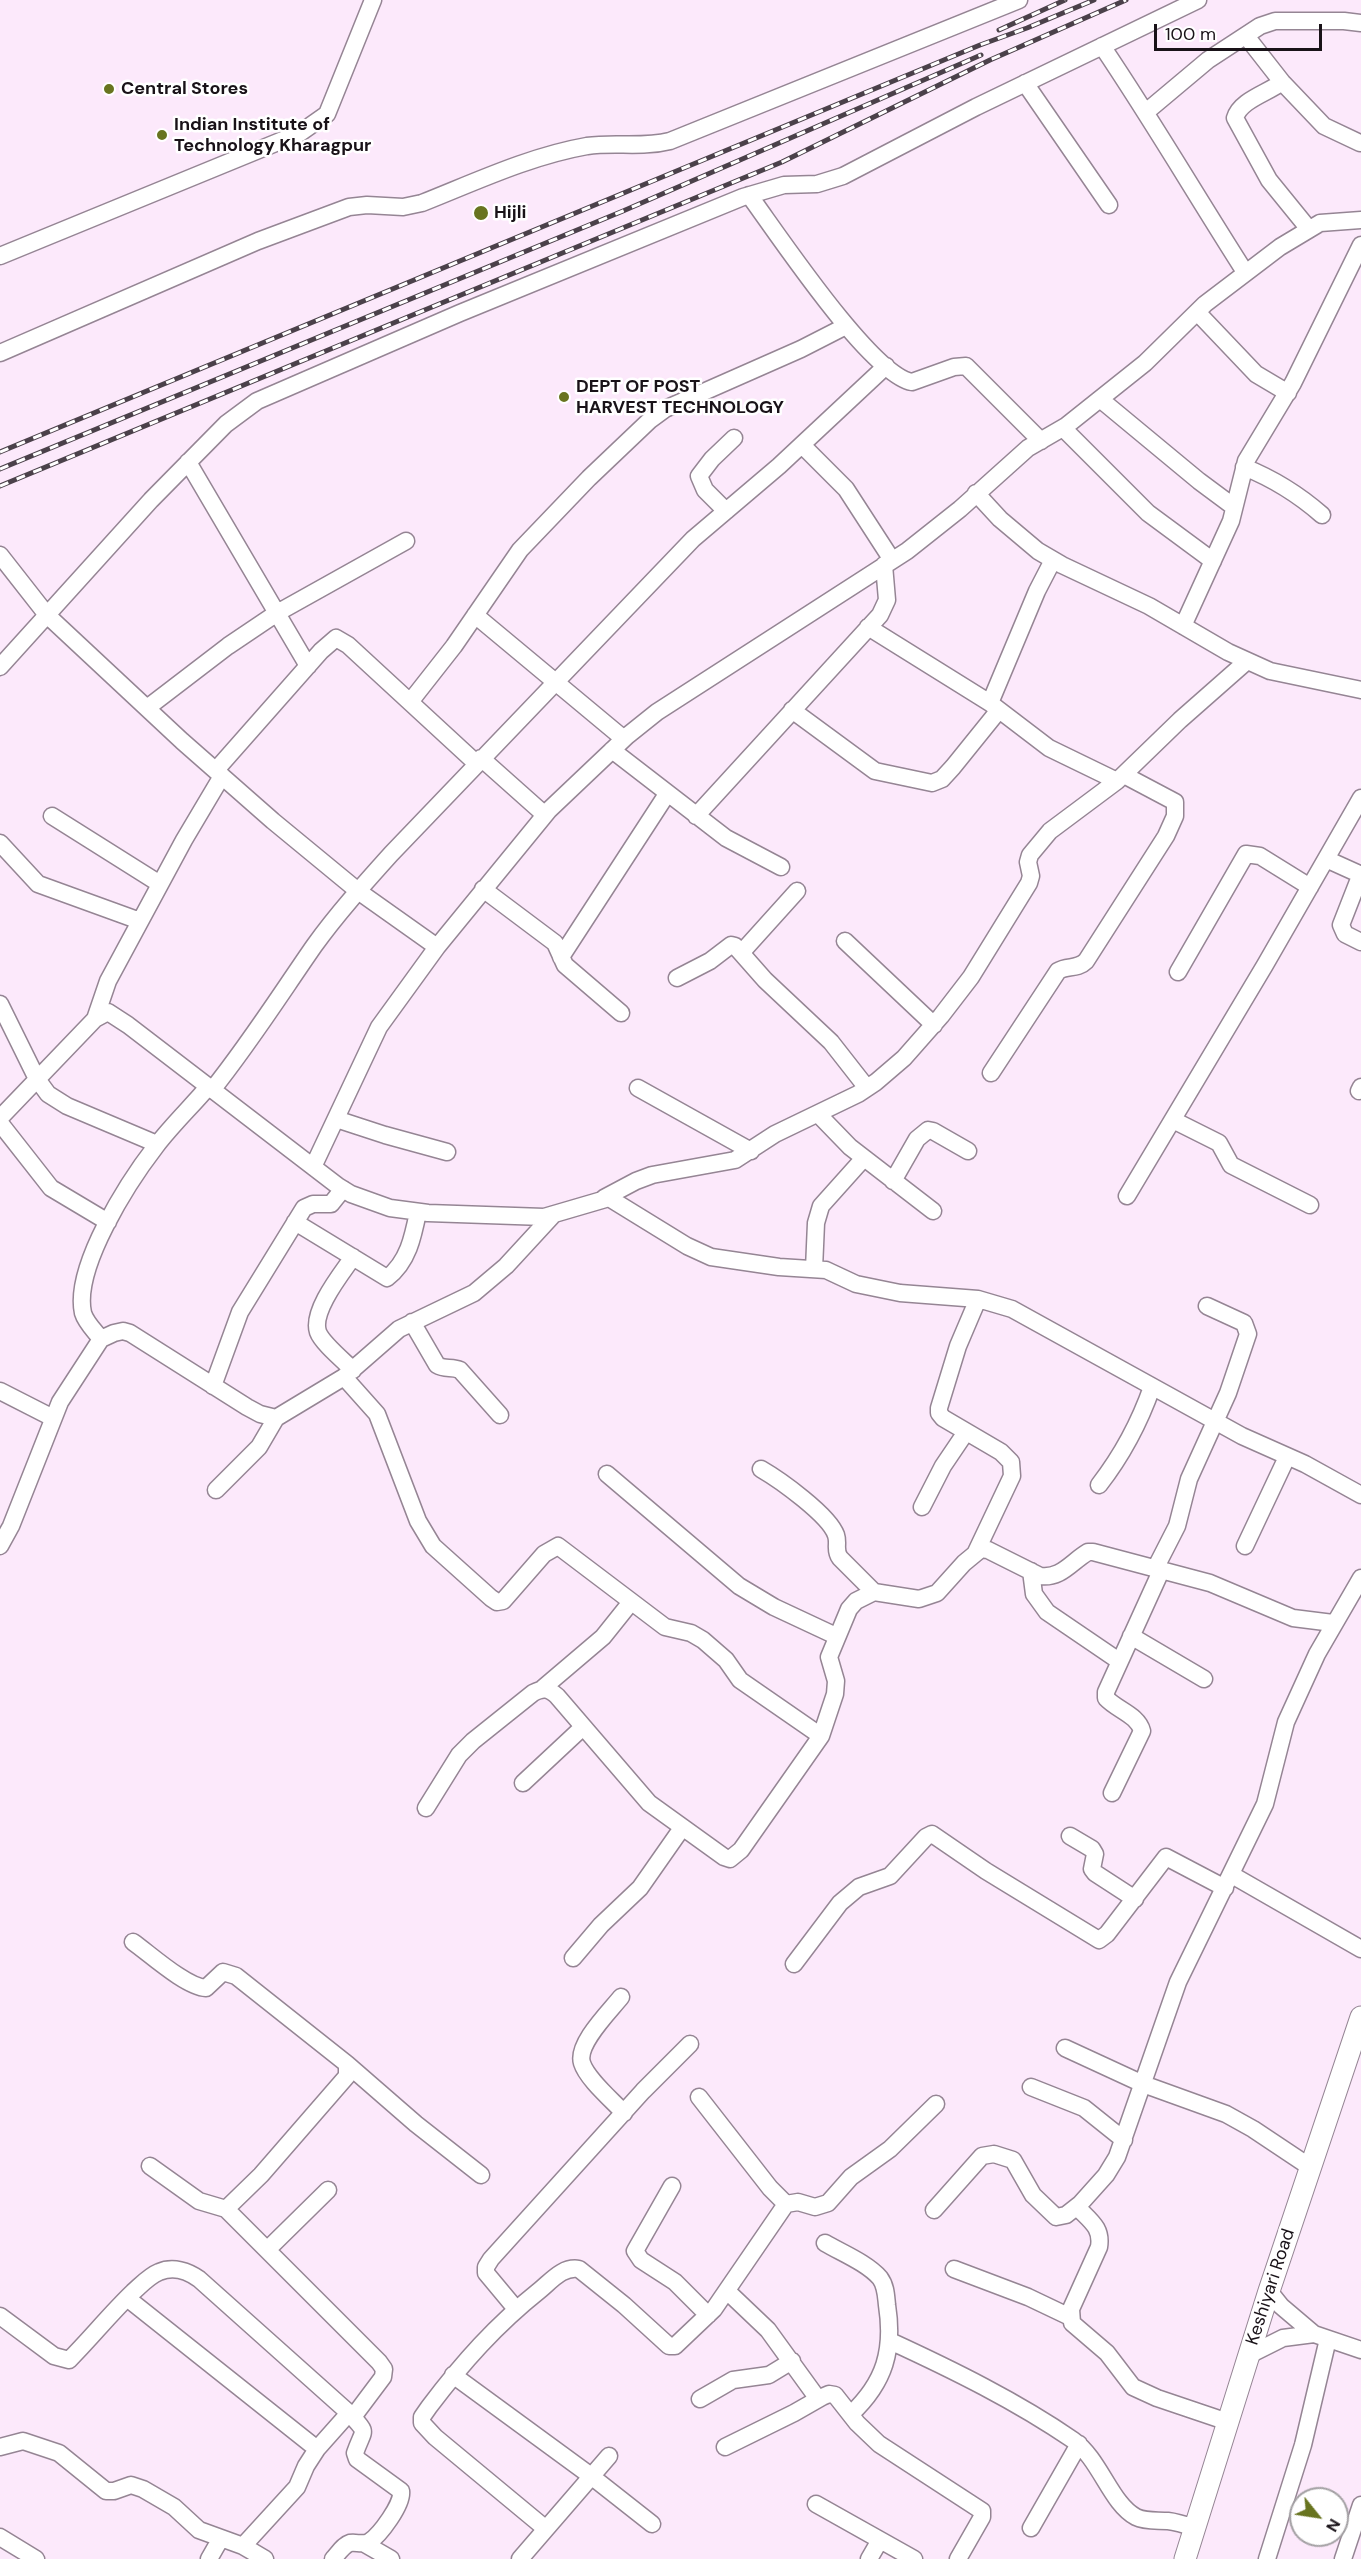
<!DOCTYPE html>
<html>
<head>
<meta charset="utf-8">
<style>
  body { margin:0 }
  #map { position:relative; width:1361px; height:2559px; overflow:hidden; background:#fce9fb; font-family:"DM Sans",sans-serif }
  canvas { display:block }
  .north { position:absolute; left:1289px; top:2487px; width:60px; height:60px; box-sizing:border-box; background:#fff; border:2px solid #a3a0a3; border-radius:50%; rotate:120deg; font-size:16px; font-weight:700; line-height:24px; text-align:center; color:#191218 }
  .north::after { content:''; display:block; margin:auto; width:21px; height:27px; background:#68741f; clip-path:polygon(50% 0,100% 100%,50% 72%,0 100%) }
  .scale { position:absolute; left:1154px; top:24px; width:168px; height:27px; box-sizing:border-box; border:3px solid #191218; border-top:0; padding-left:8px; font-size:18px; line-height:21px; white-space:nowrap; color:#191218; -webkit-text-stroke:4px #fff; paint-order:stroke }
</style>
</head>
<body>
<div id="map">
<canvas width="1361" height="2559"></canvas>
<div class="north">N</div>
<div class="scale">100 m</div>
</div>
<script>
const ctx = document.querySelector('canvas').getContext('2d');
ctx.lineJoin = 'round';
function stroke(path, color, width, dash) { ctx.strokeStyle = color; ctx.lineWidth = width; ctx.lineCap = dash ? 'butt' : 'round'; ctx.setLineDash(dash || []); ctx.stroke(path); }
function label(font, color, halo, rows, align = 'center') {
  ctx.font = font + ' "DM Sans",sans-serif'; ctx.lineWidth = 5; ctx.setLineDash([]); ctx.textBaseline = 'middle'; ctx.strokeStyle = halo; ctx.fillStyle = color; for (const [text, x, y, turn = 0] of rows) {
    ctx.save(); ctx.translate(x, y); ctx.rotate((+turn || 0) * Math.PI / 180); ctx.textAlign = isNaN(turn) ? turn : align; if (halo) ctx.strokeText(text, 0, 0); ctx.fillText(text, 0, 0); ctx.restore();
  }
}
const minor = new Path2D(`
  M1246 36 1282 82 1324 126 1360 143
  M1102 46C1152 120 1197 197 1245 272
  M1282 82C1268 93 1240 100 1235 118L1269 180 1308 228
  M1025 83 1109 205
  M1146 112 1208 60 1260 26 1275 21H1344L1361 23
  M749 195C777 233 871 375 912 382L954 367 966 366 1041 441
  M0 256 300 133 327 114 373 0
  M1197 312 1256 374 1288 393
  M0 353 258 241 349 207 367 205 403 207 422 203C475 182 530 156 587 146 615 142 642 148 670 141L1019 0
  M1100 399 1199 481 1234 507
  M1063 428 1148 513 1213 561
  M802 445 846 489 892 560
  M188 462 308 666
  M1244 467C1274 479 1298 494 1322 515
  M976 493 1000 519 1038 551 1062 565 1149 606 1228 652 1270 671 1361 690
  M726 511 705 490 699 476 712 459 734 438
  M0 555 47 615 182 741 273 821 358 891 437 947
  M475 615 624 739
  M1183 626 1231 521 1246 461 1293 383 1361 245
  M868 627 990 703 1049 748 1117 781
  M0 667 151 500 226 424 257 401 460 313 743 197 784 185 817 184 843 176 976 107 1198 0
  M410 702 454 646 520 550 589 478 650 420 665 409 801 349 846 326
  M990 703 1037 591 1053 560
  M147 708 228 646 277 613 406 541
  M792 710 875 771 932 783 942 779 953 767 999 710
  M612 750 726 838 781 867
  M481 758 545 815
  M216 770 321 651 336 638 348 645 476 763
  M52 816 160 884
  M696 816 880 615 887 600 884 565
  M0 843 38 884 140 921
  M1326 859 1357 873 1359 879 1341 925 1345 934 1361 942
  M483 889 555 943 565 965 621 1013
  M845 941 934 1025
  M742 952 797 891
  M561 957 667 794
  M1178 972 1246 854 1260 856 1310 887
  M677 978 710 961 731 945 735 946 765 980 831 1042 867 1088
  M0 1004 37 1079 48 1094 67 1106 157 1144
  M95 1019 108 981 184 840 222 776
  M991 1073 1058 971C1067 965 1077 970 1086 961L1166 836 1175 816V802L1124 775
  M638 1088 751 1151
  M212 1090C249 1044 280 995 314 946 337 914 364 884 391 854L693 539 779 466 886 366
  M1359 1091 1361 1087
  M818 1114 850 1147 933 1211
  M0 1118 95 1019 108 1012 128 1025 338 1186 351 1194 390 1208 428 1213 544 1217 609 1198 687 1246 711 1257 779 1267 826 1270 856 1284 900 1293 978 1299 1012 1309 1242 1436 1305 1464 1361 1495
  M336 1119 385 1135 447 1152
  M1173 1120 1219 1143 1231 1165 1310 1205
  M0 1123 51 1188 108 1222
  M313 1167 379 1027 437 947 549 810 627 736 657 712 907 551 960 509 1028 448 1066 426 1145 363 1205 304 1280 247 1320 223 1361 220
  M893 1181 917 1139 928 1130 933 1131 968 1151
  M1127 1196 1265 965 1361 798
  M604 1198 636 1181 652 1175 735 1160 775 1134 858 1094 876 1082 904 1058 941 1016 971 977 1029 883 1031 876 1028 862 1030 855 1050 831 1117 781 1180 720 1247 661
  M295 1222 387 1278C408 1262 413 1237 418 1212
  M353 1257C342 1273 311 1311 318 1332 322 1343 344 1361 353 1370
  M814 1269 816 1223 821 1206 864 1158
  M412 1322 437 1365C445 1370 452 1366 460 1370L500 1415
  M101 1339C95 1331 86 1323 83 1313 73 1267 129 1181 156 1146 172 1125 191 1107 208 1087
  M344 1377 377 1414 418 1521 433 1546 491 1598 497 1602 503 1601 544 1554 558 1546 665 1627 691 1633 703 1640 726 1660 740 1680 821 1736
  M213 1386 240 1312 304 1208 313 1204H331L343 1189
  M0 1391 53 1418
  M761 1469C780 1480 829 1515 836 1535 839 1544 834 1550 840 1558L874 1592
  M607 1474 739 1586 774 1607 836 1636
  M1099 1485C1123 1454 1139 1424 1152 1387
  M216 1490 259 1447 276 1418
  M922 1507 943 1466 966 1432
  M0 1546 11 1526 60 1402 101 1339 114 1333 123 1331 130 1333 247 1407 260 1414 276 1418 344 1377 399 1329 474 1293 506 1266 553 1215
  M1245 1546 1287 1457
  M976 1552 1012 1476 1011 1462 1001 1452 943 1418 939 1413V1408L958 1346 978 1299
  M1155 1569 1177 1526 1189 1479 1228 1393 1248 1334 1244 1323 1207 1306
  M1031 1571 1034 1594 1047 1612 1119 1661
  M1131 1636 1204 1679
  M543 1688 603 1637 631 1602
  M523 1783 583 1727
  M1112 1793 1142 1731C1138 1715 1117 1710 1106 1698V1692L1161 1571
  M426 1808 459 1755 473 1741 533 1693C543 1688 548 1688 557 1696L649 1803 724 1857 730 1859 741 1850 821 1736 835 1694 836 1681 829 1657 849 1609 856 1601 874 1592 919 1599 937 1593 964 1563 981 1549 988 1550 1040 1576C1061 1579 1071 1562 1088 1552H1093L1210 1583 1293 1618 1333 1623
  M1070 1836 1092 1849 1095 1854 1092 1869 1095 1873 1135 1899
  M1232 1875 1361 1949
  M133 1942C150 1954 186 1987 206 1988L223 1972 236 1976 347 2064V2076L261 2175 226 2209
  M573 1958 601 1925 640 1888 682 1828
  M794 1964 840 1903 859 1887 890 1876 926 1837 932 1834 986 1871 1099 1940 1107 1934 1166 1857 1225 1888
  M621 1997C610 2011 576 2044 582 2063 587 2079 612 2100 624 2113
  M1065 2048 1143 2084 1226 2114 1253 2129 1310 2167
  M347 2064 416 2124 481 2175
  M1031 2087 1084 2108 1124 2140
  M699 2097 770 2188 786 2204
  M150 2166 199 2201 226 2209 379 2362 384 2369 383 2377 353 2417
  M672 2186 635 2251 641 2260 675 2282 708 2315
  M934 2210 982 2156 994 2154 1013 2160 1033 2195 1056 2217 1066 2215 1080 2204
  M825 2243C842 2253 867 2263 880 2278 886 2286 886 2296 887 2305 894 2350 885 2382 851 2414
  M267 2250 328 2190
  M954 2269 1028 2297 1070 2317
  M727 2291 768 2330 818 2399
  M1269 2291 1281 2306 1314 2334 1361 2350
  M127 2298 317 2449
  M516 2309 486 2273V2267L491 2259 643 2091 690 2044
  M0 2316 54 2356 69 2360C91 2338 110 2314 133 2292 141 2285 149 2276 159 2272 173 2266 188 2271 199 2279L349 2413C369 2435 364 2427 355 2453L357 2459 401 2491C403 2504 380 2535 369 2542 362 2545 357 2542 350 2543 343 2545 338 2554 333 2559
  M890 2341C953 2370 1016 2401 1073 2440 1100 2459 1111 2504 1136 2517 1146 2522 1158 2520 1168 2521 1177 2522 1186 2525 1195 2528
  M1249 2355 1283 2338 1314 2334
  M453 2375 591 2476 652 2524
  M700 2399 733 2380 769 2375 792 2361
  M1228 2422 1157 2398 1133 2387 1107 2353 1072 2323 1071 2309 1099 2247C1102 2229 1092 2222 1080 2210V2204L1106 2175 1117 2157 1178 1982 1265 1804 1286 1722 1317 1654 1361 1578
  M0 2447 23 2441 59 2453 106 2491H114L131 2485 143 2489 174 2507 199 2530 243 2546 265 2559
  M725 2447 794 2413 822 2397 829 2394 835 2395 857 2423 879 2444 982 2511V2517L958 2559
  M816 2504 914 2559
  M1031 2528 1079 2444
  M546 2529 435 2437 422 2423V2417L429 2407C463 2362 496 2325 540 2290 551 2281 563 2266 579 2269L624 2305 669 2346H675L714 2309 786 2204 798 2202 815 2207 828 2203 851 2177 890 2149 936 2104
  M0 2537 36 2559
  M365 2544 391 2559
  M243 2546 297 2487 306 2466 317 2449 349 2413
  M209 2559 221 2538
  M520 2559 609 2456
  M869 2559 880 2540
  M1267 2559 1303 2445 1328 2339
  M1343 2559 1361 2505`);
const major = new Path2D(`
  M1185 2559 1269 2291 1361 2017`);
stroke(minor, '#958594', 19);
stroke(major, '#958594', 23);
stroke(minor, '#fff', 16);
stroke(major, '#fff', 21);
const rail = new Path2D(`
  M999 30 1065 0
  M0 452 980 45 1027 28 1094 0
  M0 469 623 211 981 55
  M0 486 782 162 990 60 1126 0`);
stroke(rail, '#4b414a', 5);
stroke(rail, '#fff', 3, [9]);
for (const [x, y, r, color] of [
  [109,89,6,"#68741f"],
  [162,135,6,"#68741f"],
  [481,213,8,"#68741f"],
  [564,397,6,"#68741f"]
]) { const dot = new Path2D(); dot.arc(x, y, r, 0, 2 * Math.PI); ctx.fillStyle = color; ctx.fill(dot); stroke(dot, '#fff', 2); }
label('bold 18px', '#191218', '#fff', [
  ["Central Stores",121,89],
  ["Indian Institute of",174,125],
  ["Technology Kharagpur",174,146],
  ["Hijli",494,213],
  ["DEPT OF POST",576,387],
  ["HARVEST TECHNOLOGY",576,408]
], 'left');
label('18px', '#191218', '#fff', [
  ["Keshiyari Road",1271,2287,-72]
]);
</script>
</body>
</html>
